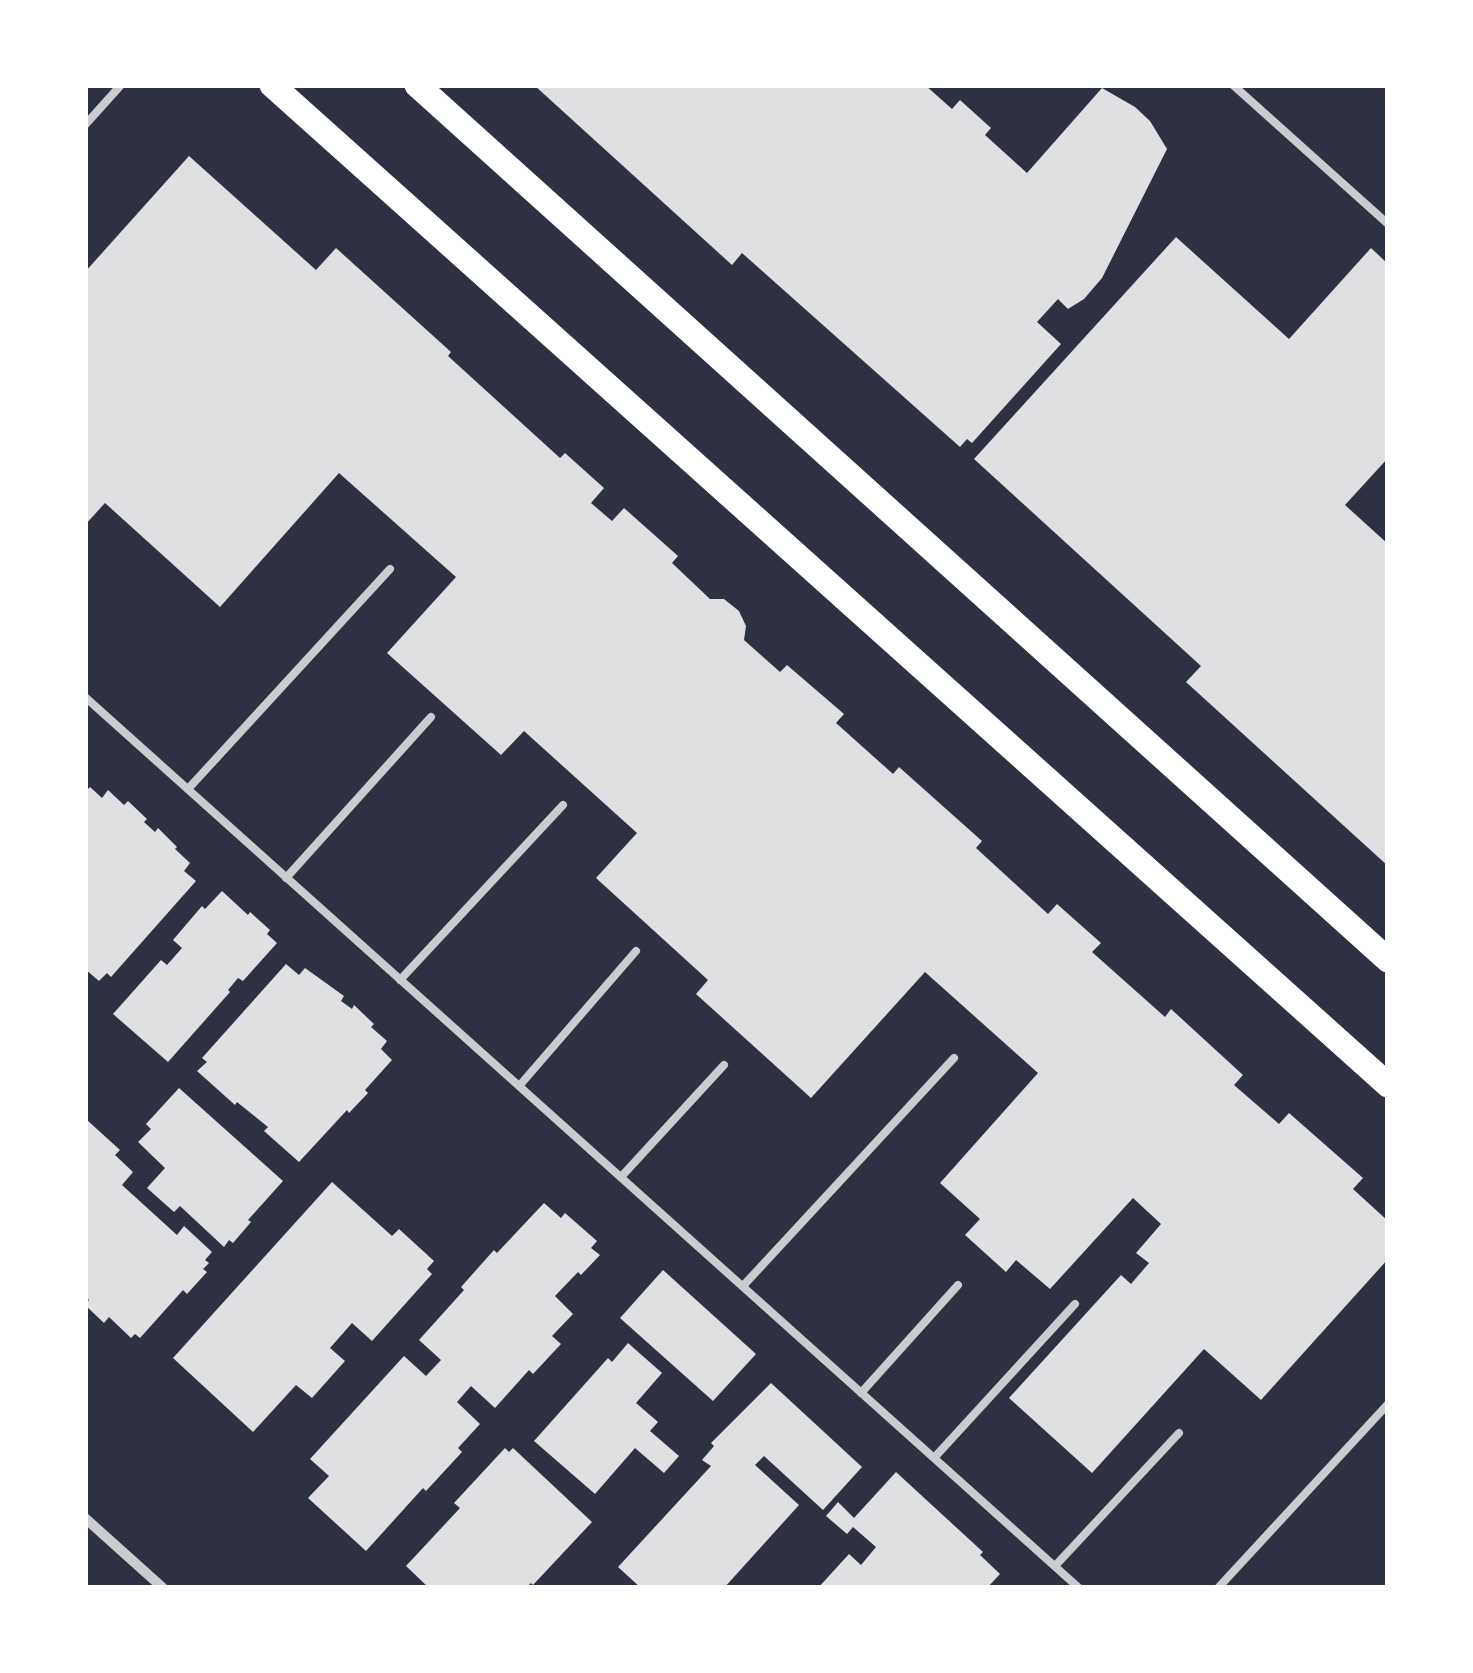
<!DOCTYPE html>
<html>
<head>
<meta charset="utf-8">
<style>
  body { margin:0 }
  #map { position:relative; width:1473px; height:1673px; overflow:hidden; background:#2d3142; font-family:"Roboto Condensed",sans-serif }
  canvas { display:block }
  .frame { position:absolute; inset:0; border:88px solid #fff; pointer-events:none }
</style>
</head>
<body>
<div id="map">
<canvas width="1473" height="1673"></canvas>
<div class="frame"></div>
</div>
<script>
const ctx = document.querySelector('canvas').getContext('2d');
ctx.lineJoin = 'round';
function paint(path, color) { ctx.fillStyle = color; ctx.fill(path, 'evenodd'); }
function stroke(path, color, width, dash) { ctx.strokeStyle = color; ctx.lineWidth = width; ctx.lineCap = dash ? 'butt' : 'round'; ctx.setLineDash(dash || []); ctx.stroke(path); }
paint(new Path2D(`
  M534 85H925L952 109 960 100 991 128 985 135 1027 173 1102 88 1135 107 1150 121 1167 149 1102 278 1084 299 1068 309 1058 299 1037 322 1061 344 972 443 967 439 960 447 742 253 732 265Z
  M189 156 316 270 336 248 451 352 448 356 560 458 565 453 604 488 591 503 612 521 624 508 678 556 672 563 710 599H724L739 611 746 626 744 640 780 672 787 665 844 714 836 723 893 774 899 767 982 841 976 848 1048 914 1057 904 1101 943 1092 952 1165 1017 1171 1009 1243 1075 1234 1085 1279 1124 1289 1113 1363 1178 1353 1189 1388 1221V1259L1261 1400 1204 1349 1092 1473 1009 1398 1121 1275 1131 1284 1149 1263 1136 1253 1161 1224 1133 1198 1050 1289 1016 1260 1006 1272 965 1235 980 1219 940 1183 1038 1073 925 972 811 1098 696 994 708 980 596 878 637 833 524 731 501 755 387 653 456 577 339 473 220 607 105 503 85 525V272Z
  M1176 237 1289 339 1371 248 1388 264V458L1345 505 1388 544V866L1186 682 1201 666 974 459Z
  M90 787 102 798 108 790 124 805 128 801 147 819 144 822 155 832 158 828 177 847 175 849 190 863 184 871 196 881 111 977 107 973 99 981 85 969V792Z
  M222 891 248 915 250 912 270 930 267 934 277 943 243 981 238 978 228 990 230 992 168 1062 113 1014 161 960 167 965 182 948 173 940 202 906 205 909Z
  M286 964 299 975 305 968 344 996 341 1001 352 1009 354 1005 374 1024 371 1027 387 1041 381 1049 392 1060 365 1090 368 1093 349 1113 347 1110 299 1162 264 1131 268 1127 237 1102 235 1105 197 1071 207 1062 202 1058Z
  M179 1088 283 1181 248 1220 251 1222 233 1243 229 1240 224 1247 180 1206 174 1212 147 1188 165 1168 138 1142 151 1129 146 1124Z
  M87 1120 120 1150 115 1155 133 1172 122 1185 177 1235 184 1226 212 1252 205 1260 209 1263 203 1269 207 1272 187 1294 183 1290 140 1338 135 1334 131 1338 109 1317 104 1323 85 1305 89 1300 85 1296Z
  M332 1182 392 1236 399 1229 434 1261 427 1269 432 1274 372 1341 352 1323 330 1348 345 1361 312 1398 296 1385 253 1432 173 1358Z
  M544 1203 561 1218 565 1213 597 1241 591 1248 600 1255 581 1275 578 1272 555 1296 573 1314 552 1336 561 1344 533 1374 529 1370 495 1408 471 1386 457 1402 480 1424 458 1448 462 1452 426 1491 423 1488 366 1551 308 1498 329 1476 310 1459 404 1356 426 1376 441 1360 419 1340 464 1290 461 1287 494 1250 497 1253Z
  M663 1270 756 1354 713 1401 620 1318Z
  M628 1343 662 1373 636 1403 658 1422 650 1431 679 1456 664 1473 635 1448 595 1494 534 1441 608 1358 612 1362Z
  M771 1383 862 1467 823 1510 764 1456 755 1465 799 1505 724 1588H641L618 1567 711 1466 702 1460 714 1446 711 1443Z
  M505 1448 509 1452 513 1448 592 1522 533 1585 531 1583 526 1588H429L406 1566 460 1508 454 1503Z
  M896 1472 983 1552 980 1555 1000 1574 987 1588H818L849 1554 861 1565 876 1547 853 1527 847 1534 826 1516 838 1502 854 1518Z`), '#e0e0e3');
stroke(new Path2D(`
  M1233 85 1388 224
  M85 125 121 85
  M85 697 1079 1588
  M188 789 390 569
  M286 878 431 717
  M400 980 563 805
  M520 1085 636 951
  M621 1177 724 1065
  M743 1286 954 1058
  M861 1393 958 1285
  M934 1458 1075 1304
  M1055 1566 1179 1433
  M1218 1588 1388 1404`), '#caccd0', 8);
stroke(new Path2D(`
  M85 1518 163 1588`), '#caccd0', 10);
stroke(new Path2D(`
  M272 85 1388 1085
  M417 85 1388 960`), '#fff', 25);
</script>
</body>
</html>
